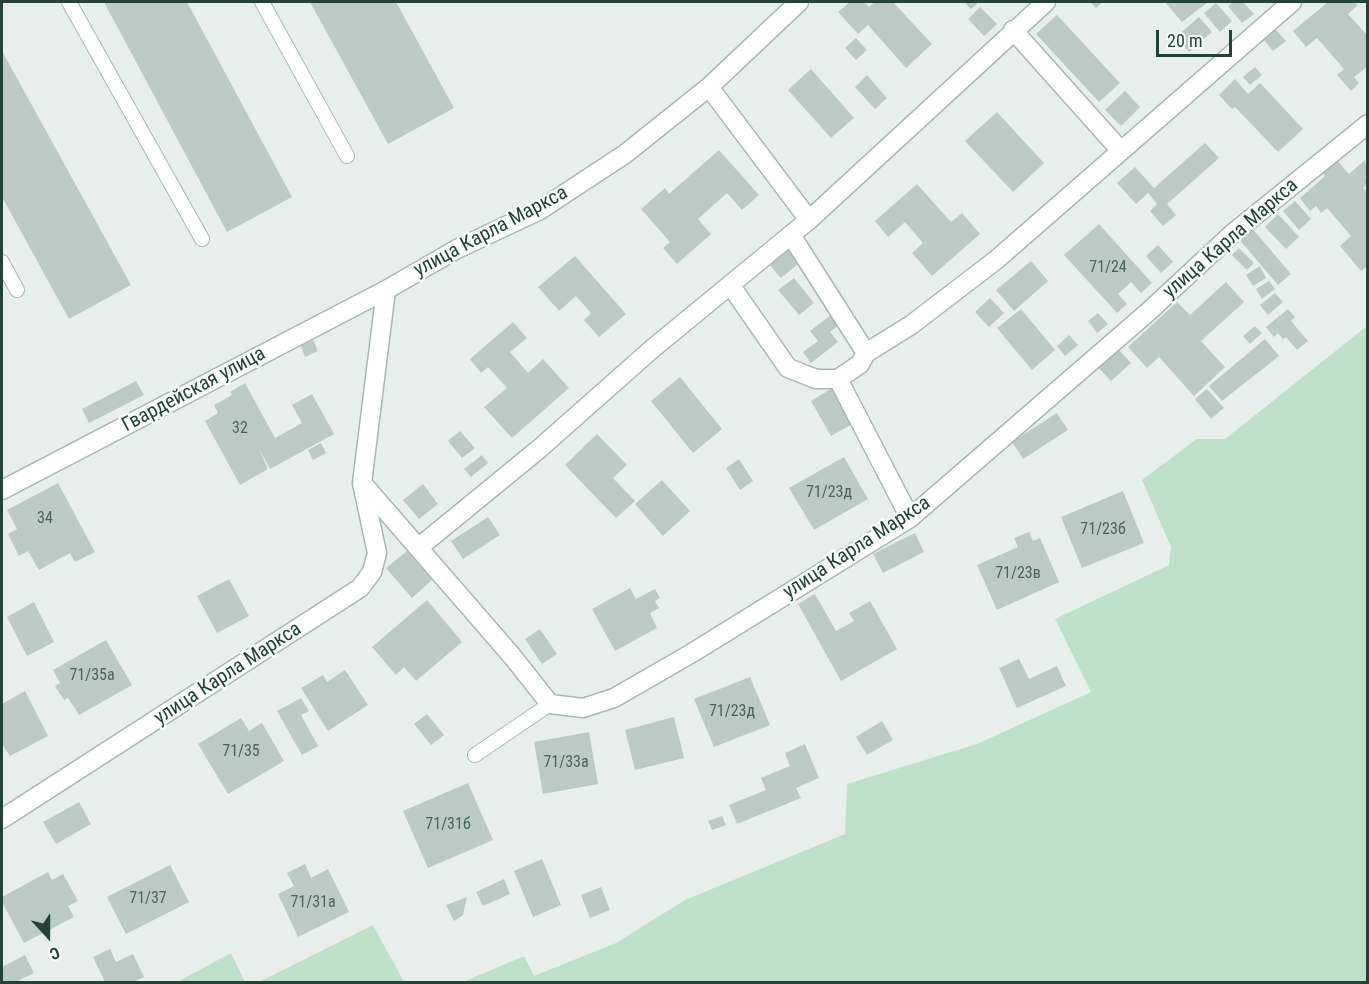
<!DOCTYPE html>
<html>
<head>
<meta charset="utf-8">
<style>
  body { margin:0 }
  #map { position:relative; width:1369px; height:984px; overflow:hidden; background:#e6efeb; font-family:"Roboto Condensed",sans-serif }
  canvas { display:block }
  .frame { position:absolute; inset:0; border:3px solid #24423a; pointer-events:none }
  .north { position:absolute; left:18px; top:906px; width:60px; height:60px; -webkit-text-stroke:4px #f7fbf9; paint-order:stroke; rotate:159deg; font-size:16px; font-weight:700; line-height:24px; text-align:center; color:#24423a }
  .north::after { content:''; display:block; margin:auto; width:21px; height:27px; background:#24423a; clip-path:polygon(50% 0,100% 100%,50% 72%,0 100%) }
  .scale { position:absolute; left:1156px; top:30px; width:76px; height:27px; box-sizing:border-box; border:3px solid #24423a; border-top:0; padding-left:8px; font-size:18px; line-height:21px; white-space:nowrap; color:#24423a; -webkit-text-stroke:4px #f7fbf9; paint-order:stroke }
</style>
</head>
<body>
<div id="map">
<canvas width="1369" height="984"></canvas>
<div class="frame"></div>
<div class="north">С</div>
<div class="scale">20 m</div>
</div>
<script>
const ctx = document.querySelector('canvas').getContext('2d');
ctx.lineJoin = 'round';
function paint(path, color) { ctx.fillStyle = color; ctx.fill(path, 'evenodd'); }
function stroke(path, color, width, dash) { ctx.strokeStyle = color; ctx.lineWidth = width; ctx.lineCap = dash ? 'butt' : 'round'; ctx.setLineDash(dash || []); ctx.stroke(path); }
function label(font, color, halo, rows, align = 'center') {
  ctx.font = font + ' "Roboto Condensed",sans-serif'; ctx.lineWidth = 5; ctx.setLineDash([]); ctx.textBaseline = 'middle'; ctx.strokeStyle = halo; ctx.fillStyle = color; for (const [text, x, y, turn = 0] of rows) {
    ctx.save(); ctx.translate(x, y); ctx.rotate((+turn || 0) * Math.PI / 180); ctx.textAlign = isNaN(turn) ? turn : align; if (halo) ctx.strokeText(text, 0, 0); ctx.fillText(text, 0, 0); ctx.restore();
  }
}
paint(new Path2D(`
  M1367 326V982H463L524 956 534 976 616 943 685 900 845 834 847 784 977 744 1091 692 1055 619 1169 565 1171 547 1142 480 1197 439H1225Z
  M373 925 404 982H259Z
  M231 953 245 982H177Z`), '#bfe0c8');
paint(new Path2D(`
  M104 2H187L292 197 227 232Z
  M310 2H396L454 108 388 144Z
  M850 2H864L869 7 875 2H893L932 44 906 68 868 25 858 34 838 12Z
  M964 2H979L971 9Z
  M1090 2H1103L1096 8Z
  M1165 2H1208L1182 22Z
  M1233 2H1243L1254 14 1242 23 1228 6Z
  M1328 2H1354L1358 5 1348 14 1368 36V66L1354 77 1359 83 1351 91 1337 75 1344 69 1317 38 1306 47 1293 31Z
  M1216 3 1232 21 1220 32 1204 13Z
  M980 7 997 24 984 36 968 19Z
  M1057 15 1120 83 1099 102 1036 34Z
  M1199 17 1212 32 1189 52 1176 37Z
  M1270 23 1286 41 1273 51 1258 33Z
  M856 38 867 50 856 60 845 48Z
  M2 51 131 285 69 319 2 197Z
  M1255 67 1262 75 1250 85 1243 77Z
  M811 69 854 118 831 138 788 90Z
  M867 75 887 98 875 109 855 87Z
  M1235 79 1248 94 1260 83 1303 129 1278 152 1235 107 1232 109 1219 95Z
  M1125 91 1140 107 1121 126 1105 110Z
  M997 112 1044 163 1013 192 965 141Z
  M1205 143 1219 158 1167 204 1176 215 1163 226 1150 211 1157 204 1148 193 1136 204 1117 183 1135 167 1154 188Z
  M719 150 759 195 742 210 727 193 698 219 711 234 677 264 663 248 670 242 641 209 665 188 669 194Z
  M1365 160 1368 174 1365 176 1368 184 1363 188 1368 193V266L1361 271 1340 246 1351 236 1327 208 1321 213 1316 206 1310 211 1300 198 1325 176 1323 173 1338 161 1349 174Z
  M917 184 951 222 962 213 980 234 932 276 912 253 923 243 905 222 888 237 875 221Z
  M1295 201 1311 219 1299 230 1283 211Z
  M1278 214 1299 237 1286 249 1265 227Z
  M1099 224 1152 283 1141 293 1131 282 1118 294 1127 304 1117 313 1064 255Z
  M1251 227 1291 274 1278 285 1238 238Z
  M1158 245 1173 262 1161 273 1146 256Z
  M787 248 799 263 781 278 769 264Z
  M1239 248 1254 263 1247 270 1232 255Z
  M575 256 626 314 599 337 584 320 591 313 576 296 559 311 538 287Z
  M1031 261 1048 281 1014 311 996 290Z
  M1260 266 1266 278 1253 286 1246 275Z
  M794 278 814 303 799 315 778 290Z
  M1269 281 1275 289 1262 299 1256 289Z
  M1226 282 1244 302 1201 341 1225 367 1194 396 1159 357 1147 368 1128 347 1177 302 1190 315Z
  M1275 293 1283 302 1268 315 1260 305Z
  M990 298 1004 313 989 327 975 312Z
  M1021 309 1055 350 1032 370 997 328Z
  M1288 309 1295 317 1291 321 1308 341 1297 350 1286 337 1283 339 1278 333 1274 337 1266 327Z
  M1098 313 1108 324 1097 333 1088 321Z
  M831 315 839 325 830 332 838 342 811 363 803 352 818 341 810 331Z
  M513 322 527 338 510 352 528 373 543 359 569 388 512 438 484 407 507 388 488 367 481 373 470 359Z
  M1255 326 1262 333 1250 344 1243 336Z
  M1069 335 1078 345 1065 356 1057 346Z
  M1265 339 1279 356 1222 401 1209 386Z
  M313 340 318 351 305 357 301 346Z
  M1116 347 1131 363 1111 381 1096 365Z
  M680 377 722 429 693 453 651 401Z
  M136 381 144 395 89 423 82 409Z
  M245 383 275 438 302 423 292 405 312 394 334 434 270 469 258 447 268 469 240 485 205 421 218 413 214 405 232 395 230 392Z
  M834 387 854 423 831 436 811 401Z
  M1207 389 1224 408 1211 419 1195 399Z
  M1057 413 1068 430 1023 459 1012 442Z
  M460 431 475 448 462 458 448 441Z
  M597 434 627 465 613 478 635 501 616 518 565 465Z
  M321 443 326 453 313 460 308 450Z
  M482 455 488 463 471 477 464 469Z
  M844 457 868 499 814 530 789 488Z
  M739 459 753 481 740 490 726 468Z
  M662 480 690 511 663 536 635 504Z
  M58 483 95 552 75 562 70 553 39 570 28 551 19 556 8 534 17 529 7 510Z
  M423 484 438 504 419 519 403 500Z
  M1123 491 1144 543 1082 568 1061 517Z
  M488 517 500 535 463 559 451 541Z
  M1029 532 1033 541 1040 538 1059 582 997 610 977 565 1018 547 1014 538Z
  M915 533 924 552 883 573 873 554Z
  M407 551 432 580 412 598 386 568Z
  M229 579 249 616 217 633 197 596Z
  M630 588 636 599 655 589 660 598 655 601 659 608 650 613 657 628 615 651 592 609Z
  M815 594 836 631 854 621 849 613 870 601 897 649 841 681 798 604Z
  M427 600 462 642 416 681 404 667 396 675 372 647Z
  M34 602 54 642 27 656 7 617Z
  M540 629 557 654 542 664 525 639Z
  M106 640 132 685 79 715 68 698 64 700 55 686 60 683 53 670Z
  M1019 659 1029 679 1057 666 1066 686 1017 708 999 668Z
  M345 670 368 705 328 731 301 688 323 675 327 682Z
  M750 677 770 725 714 747 694 699Z
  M25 691 48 736 10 756 2 744V704Z
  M301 698 309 711 301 715 318 746 302 755 277 711Z
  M427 714 444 735 431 745 414 724Z
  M674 717 684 758 635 770 625 730Z
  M241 718 249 731 262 723 284 761 228 794 198 744Z
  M882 721 893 740 867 755 856 737Z
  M589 732 598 784 543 794 534 742Z
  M805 744 819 778 796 788 801 798 737 824 729 805 766 790 761 778 790 766 785 753Z
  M468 783 493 840 428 868 403 811Z
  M79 802 91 824 56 844 43 822Z
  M722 816 726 825 712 830 708 821Z
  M542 859 561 905 533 917 514 871Z
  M305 864 311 878 328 869 349 912 298 937 278 894 294 886 287 873Z
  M170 865 189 902 126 934 107 897Z
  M48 872 52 880 63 874 78 901 68 906 74 917 24 943 2 902V897Z
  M504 879 510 894 483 906 476 892Z
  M601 887 610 910 590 918 581 895Z
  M467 897 463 915 454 921 446 905Z
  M110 949 116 962 133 954 144 977 133 982H105L93 957Z
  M25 955 34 973 16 982H3L2 967Z`), '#bbcac4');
const lane = new Path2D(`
  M69 2 202 239
  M262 2 347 156
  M2 262 17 290
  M475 755 550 704`);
const street = new Path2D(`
  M1013 30 1121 151
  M709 87 809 220
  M791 235 866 353 860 364 838 379 910 518
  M731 286 788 368 816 379H838
  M866 353 911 325 996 260 1292 2
  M362 483 512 656 550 704 583 708 614 698 692 653 910 518 1147 313 1232 234 1368 124
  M2 490 386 290 457 249 540 210 625 154 709 87 799 2
  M418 548 539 449 652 349 809 220 1046 2
  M2 819 360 588 372 572 377 553 362 483 386 290`);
stroke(lane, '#a8b8b2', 16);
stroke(street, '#a8b8b2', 21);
stroke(lane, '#fff', 14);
stroke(street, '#fff', 18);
label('16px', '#4a645c', null, [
  ["71/24",1108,268],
  ["32",240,429],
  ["71/23д",829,493],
  ["34",45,519],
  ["71/23б",1103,530],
  ["71/23в",1018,574],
  ["71/35а",92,676],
  ["71/23д",732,712],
  ["71/35",241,752],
  ["71/33а",566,763],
  ["71/31б",448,825],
  ["71/37",148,899],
  ["71/31а",313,903]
]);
label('20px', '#24423a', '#f7fbf9', [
  ["улица Карла Маркса",491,232,-28],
  ["улица Карла Маркса",1231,239,-41],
  ["Гвардейская улица",194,390,-28],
  ["улица Карла Маркса",857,548,-33],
  ["улица Карла Маркса",228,674,-33]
]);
</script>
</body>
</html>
